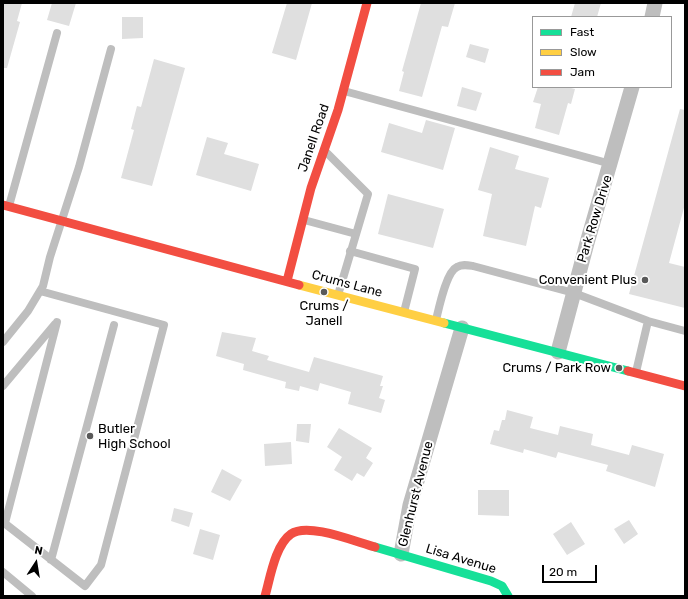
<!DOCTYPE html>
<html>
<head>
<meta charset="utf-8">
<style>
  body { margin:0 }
  #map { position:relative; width:688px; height:599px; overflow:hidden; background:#fff; font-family:Rubik,sans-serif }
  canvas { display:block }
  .frame { position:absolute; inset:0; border:4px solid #000; pointer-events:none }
  .legend { position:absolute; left:532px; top:16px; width:140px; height:72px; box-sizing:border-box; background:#fff; border:1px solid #999; margin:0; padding:5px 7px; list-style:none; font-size:12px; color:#000 }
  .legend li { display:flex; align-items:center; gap:8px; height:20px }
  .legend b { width:20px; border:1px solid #999 }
  .north { position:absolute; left:16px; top:543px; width:40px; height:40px; -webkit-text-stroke:3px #fff; paint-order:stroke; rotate:12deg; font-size:11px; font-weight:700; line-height:16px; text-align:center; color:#000 }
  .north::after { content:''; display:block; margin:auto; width:14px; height:18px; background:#000; clip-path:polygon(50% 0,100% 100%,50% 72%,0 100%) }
  .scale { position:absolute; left:542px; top:565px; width:55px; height:18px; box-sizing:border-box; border:2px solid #000; border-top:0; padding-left:5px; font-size:12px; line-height:14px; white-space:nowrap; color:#000; -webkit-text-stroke:3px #fff; paint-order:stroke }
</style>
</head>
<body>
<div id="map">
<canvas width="688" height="599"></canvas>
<div class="frame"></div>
<ul class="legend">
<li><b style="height:5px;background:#16e098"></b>Fast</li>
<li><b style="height:5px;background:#ffcf43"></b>Slow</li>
<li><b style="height:5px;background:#f24e42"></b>Jam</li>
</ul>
<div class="north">N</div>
<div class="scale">20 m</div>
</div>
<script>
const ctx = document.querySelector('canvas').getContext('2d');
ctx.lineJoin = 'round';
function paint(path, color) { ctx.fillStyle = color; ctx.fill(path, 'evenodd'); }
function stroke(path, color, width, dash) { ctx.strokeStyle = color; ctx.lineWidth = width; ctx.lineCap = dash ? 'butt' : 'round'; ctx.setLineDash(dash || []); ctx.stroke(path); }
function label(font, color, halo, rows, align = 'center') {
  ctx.font = font + ' Rubik,sans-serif'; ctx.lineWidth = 4; ctx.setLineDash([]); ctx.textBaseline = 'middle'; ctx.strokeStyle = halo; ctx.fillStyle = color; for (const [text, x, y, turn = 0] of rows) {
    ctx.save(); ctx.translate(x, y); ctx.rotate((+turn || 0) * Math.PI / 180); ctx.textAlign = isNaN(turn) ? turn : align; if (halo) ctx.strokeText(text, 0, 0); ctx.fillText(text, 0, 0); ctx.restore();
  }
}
paint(new Path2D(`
  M3 3H22L17 21 20 22 7 68H3Z
  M52 3H76L69 26 47 20Z
  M287 3H312L296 60 272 53Z
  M421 3H455L448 27 442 26 422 97 399 91 404 72 402 71Z
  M575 3H601L597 17H571Z
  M122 17H143V38L122 39Z
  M470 44 489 49 485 63 466 57Z
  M154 59 185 68 152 186 121 178 134 130 131 129 137 106 141 107Z
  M462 87 482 93 476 111 457 106Z
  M538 87H567L575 89 571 104 568 103 559 135 535 128 541 104 533 102Z
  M680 109 685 110V204L669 263 685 267V308L629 294Z
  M426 120 455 128 443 170 381 152 389 123 422 133Z
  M207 137 228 143 224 154 259 164 251 191 196 175Z
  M490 147 519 156 515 169 549 178 541 208 535 206 526 246 483 236 492 194 478 190Z
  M388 194 444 209 433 248 378 234Z
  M222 332 256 338 252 351 269 356 267 360 309 372 314 357 383 376 380 386H383L379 398 385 400 381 413 348 404 351 392 320 383 318 391 300 386 299 391 285 388 286 382 243 370 244 364 216 356Z
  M507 410 533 417 530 428 558 435 560 426 593 434 591 445 629 455 632 445 664 454 655 487 606 471 608 465 558 452 556 458 524 449 523 453 490 444 494 430 499 431 502 420H505Z
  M297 424H311L309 443 296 441Z
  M339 428 372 448 366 458 373 463 364 477 357 473 352 481 334 470 342 457 327 447Z
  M291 442 292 464 265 466 264 444Z
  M222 469 242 480 230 501 211 492Z
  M478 490H509V516L478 515Z
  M174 508 193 513 189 527 171 521Z
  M629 520 638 534 624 544 614 529Z
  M571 522 585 544 567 555 553 534Z
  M200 529 220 535 213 560 193 554Z`), '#dfdfdf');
stroke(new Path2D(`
  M344 91 611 164
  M326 152 368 194 338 295
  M9 206 57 33
  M304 220 356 234
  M350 251 415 269 404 312
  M436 320C439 308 446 272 457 267 462 264 467 265 473 266L574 293 648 321
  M3 342 28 311 43 286 50 257 79 167 111 49
  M636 372 648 321 685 331
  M3 386 55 324
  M3 522 85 586 101 565 164 325 40 291
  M5 523 57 322
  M51 560 114 325
  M3 572 32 596`), '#bebebe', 8);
stroke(new Path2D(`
  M652 17 655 3
  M558 352 587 243 632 87
  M401 554 410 505 462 328`), '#bebebe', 15);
stroke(new Path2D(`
  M444 323 628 371
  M375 547 491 581 502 586 508 596`), '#16e098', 9);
stroke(new Path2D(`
  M299 285 444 323`), '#ffcf43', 9);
stroke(new Path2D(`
  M3 205 299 285
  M287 281 311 188 338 110 367 3
  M628 371 685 386
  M265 596C270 579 275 545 291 534 308 522 356 542 375 547`), '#f24e42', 9);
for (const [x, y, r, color] of [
  [645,280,4,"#595959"],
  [324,292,4,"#595959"],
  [619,368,4,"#595959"],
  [90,436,4,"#595959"]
]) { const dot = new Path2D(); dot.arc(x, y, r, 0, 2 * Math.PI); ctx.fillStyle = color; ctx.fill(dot); stroke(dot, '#fff', 1.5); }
label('13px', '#000', '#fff', [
  ["Janell Road",314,138,-71],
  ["Park Row Drive",595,219,-73],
  ["Crums Lane",347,284,15],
  ["Glenhurst Avenue",416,494,-76],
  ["Lisa Avenue",461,559,17]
]);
label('13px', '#000', '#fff', [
  ["Convenient Plus",637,280],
  ["Crums /",324,306,"center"],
  ["Janell",324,321,"center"],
  ["Crums / Park Row",611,368],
  ["Butler",98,429,"left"],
  ["High School",98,444,"left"]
], 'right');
</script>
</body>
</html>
